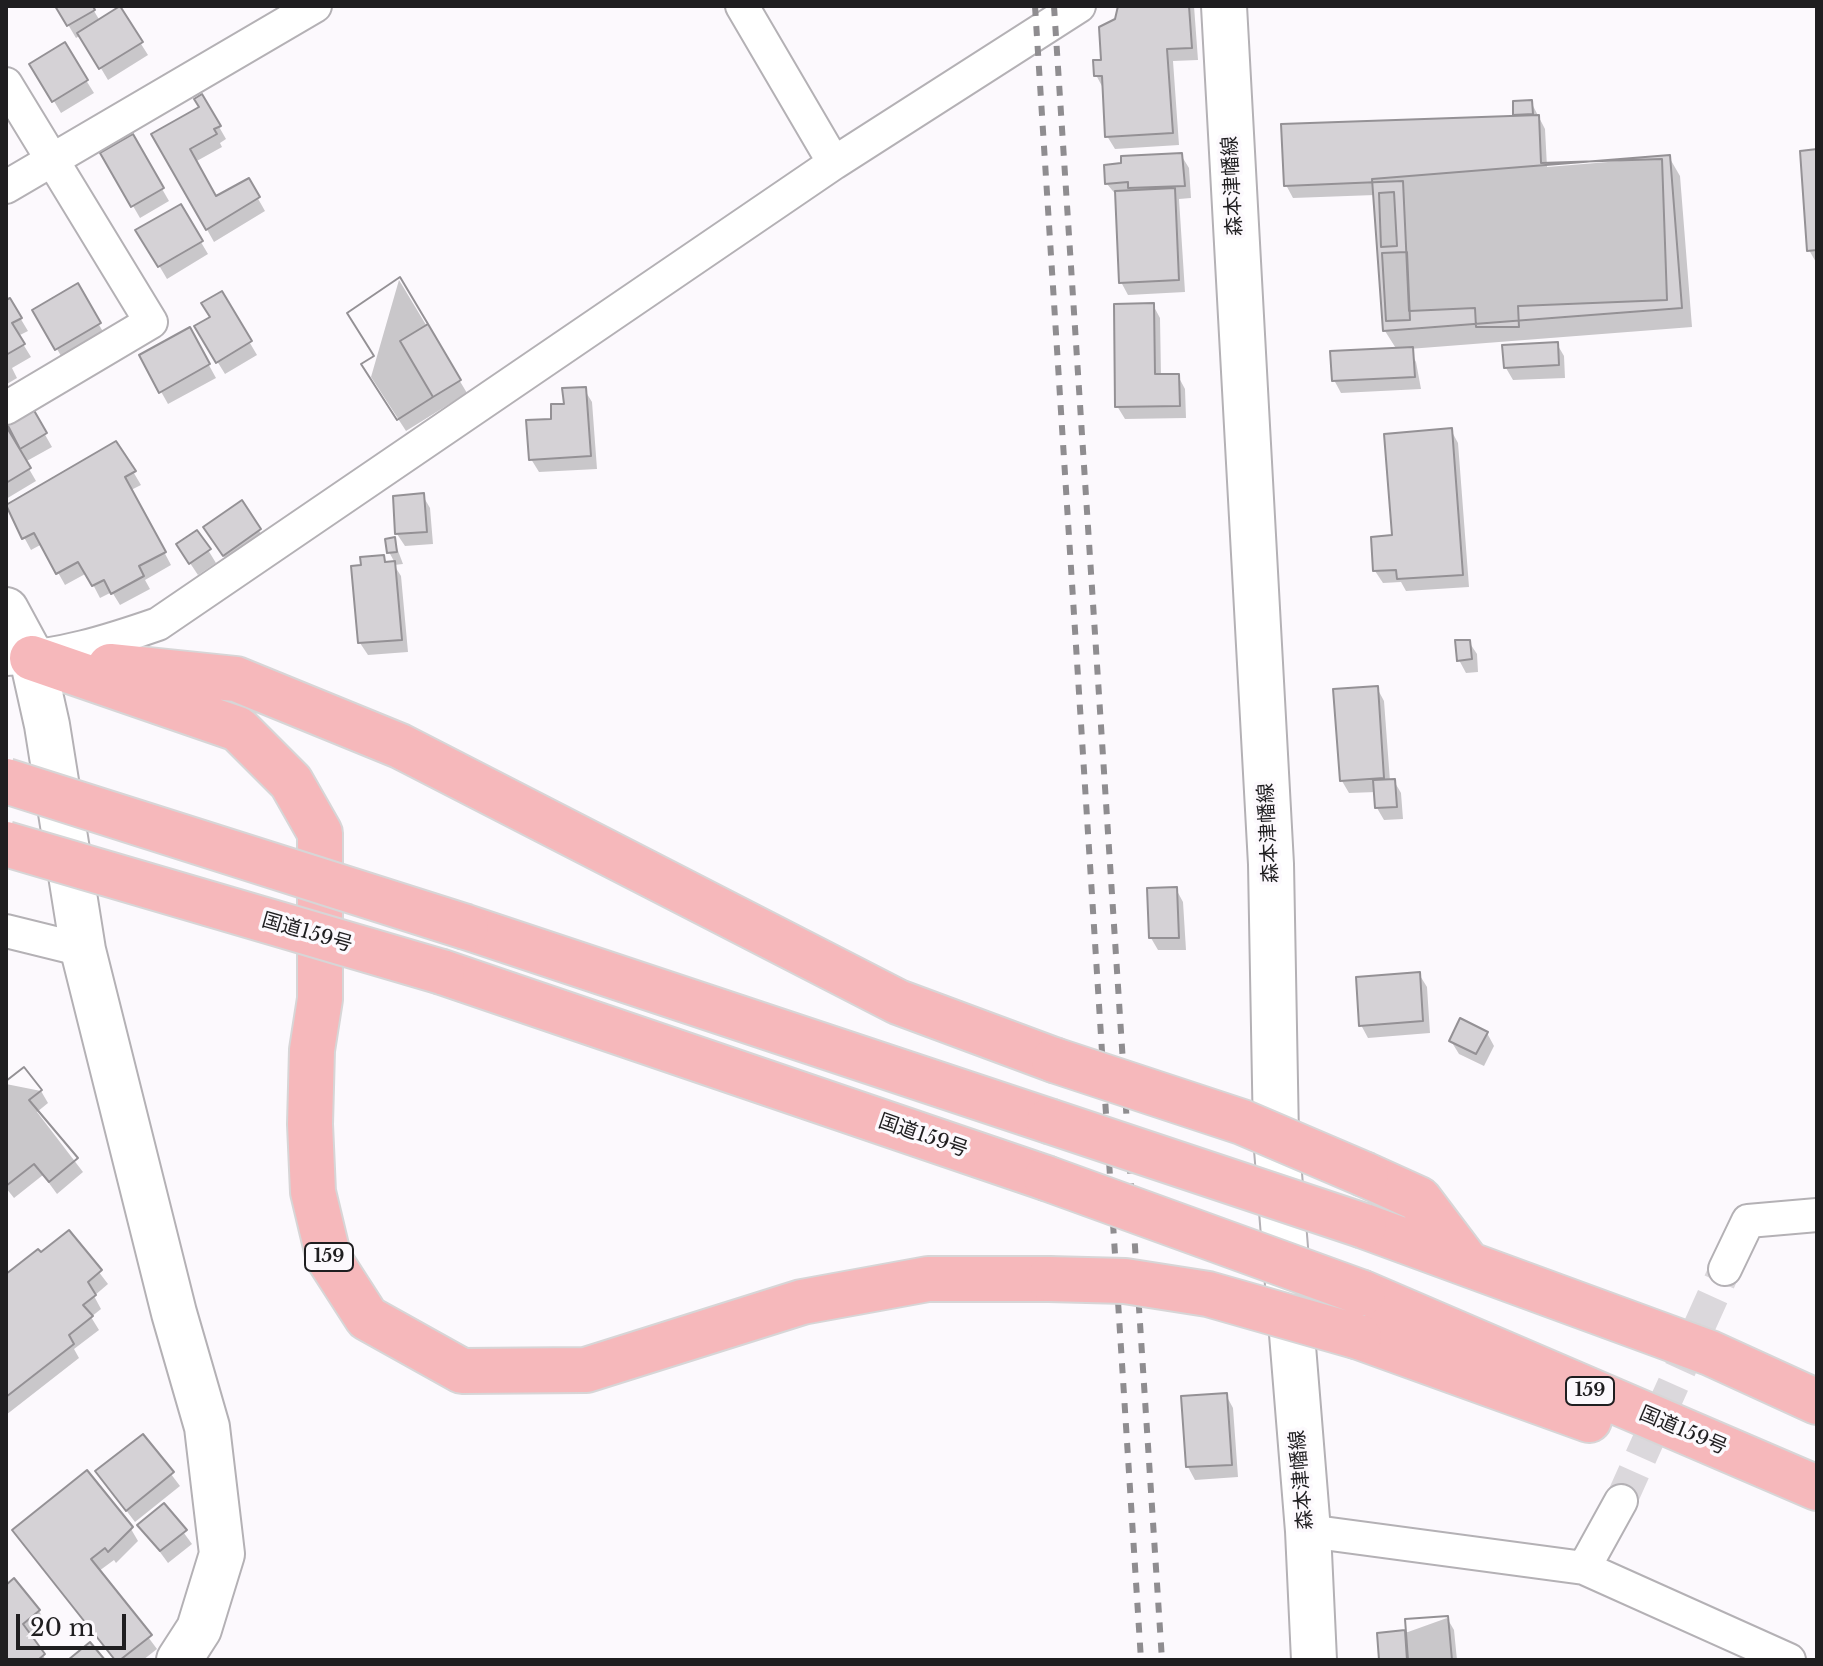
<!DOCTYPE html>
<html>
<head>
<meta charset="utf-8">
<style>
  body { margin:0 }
  #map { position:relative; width:1823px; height:1666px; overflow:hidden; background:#fcf9fd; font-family:"Libre Baskerville",serif }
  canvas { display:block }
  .frame { position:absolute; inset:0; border:8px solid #1f1e20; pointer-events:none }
  .scale { position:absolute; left:16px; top:1614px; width:110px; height:36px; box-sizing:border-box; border:4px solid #1f1e20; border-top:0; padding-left:10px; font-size:24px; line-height:28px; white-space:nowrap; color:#1f1e20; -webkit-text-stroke:6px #fcf9fd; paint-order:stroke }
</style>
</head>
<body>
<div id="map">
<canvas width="1823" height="1666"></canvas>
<div class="frame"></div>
<div class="scale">20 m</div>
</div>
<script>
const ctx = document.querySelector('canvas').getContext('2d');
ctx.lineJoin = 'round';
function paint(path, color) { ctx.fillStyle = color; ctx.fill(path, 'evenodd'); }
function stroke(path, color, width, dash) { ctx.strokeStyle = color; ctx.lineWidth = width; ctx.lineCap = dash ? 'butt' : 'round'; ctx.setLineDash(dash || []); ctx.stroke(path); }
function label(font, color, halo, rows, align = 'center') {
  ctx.font = font + ' "Libre Baskerville","Noto Sans JP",serif'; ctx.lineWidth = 7; ctx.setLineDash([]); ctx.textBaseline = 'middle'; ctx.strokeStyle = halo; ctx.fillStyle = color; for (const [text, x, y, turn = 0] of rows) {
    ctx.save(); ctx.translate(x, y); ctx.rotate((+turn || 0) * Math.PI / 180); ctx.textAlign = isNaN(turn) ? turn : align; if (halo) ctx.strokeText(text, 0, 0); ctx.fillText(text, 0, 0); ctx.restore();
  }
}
paint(new Path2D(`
  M57 6H91L100 21 119 9 148 55 108 80 81 35 76 38Z
  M1123 6H1194L1198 60 1173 61 1179 145 1115 149 1107 136 1103 88 1096 75 1117 20V9Z
  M64 45 94 93 61 113 32 64Z
  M202 97 226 139 220 143 222 147 195 162 216 199 248 181 265 211 214 242 154 135 201 108Z
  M1531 102 1545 129 1547 167 1669 157 1680 176 1692 327 1409 349 1416 362 1421 389 1341 393 1334 380 1397 350 1385 331 1375 195 1293 198 1286 185 1516 118 1515 103Z
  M132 137 169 201 140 218 103 154Z
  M1817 152V264L1809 250Z
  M1181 155 1189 168 1191 198 1179 199 1185 292 1128 295 1121 282 1117 196 1107 184Z
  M180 207 208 254 167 279 138 230Z
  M399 280 467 393 406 431 371 377Z
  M77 286 106 337 64 361 35 311Z
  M221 294 257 355 225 374 196 327 212 317Z
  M10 301 28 331 18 336 31 357 12 368 17 378 7 384 6 303Z
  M1153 305 1160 318 1161 376H1178L1185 389 1186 418 1125 419 1117 406Z
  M189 329 216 378 168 404 141 356Z
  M1557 344 1564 356 1565 378 1513 380 1506 368Z
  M584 389 592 402 597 469 539 472 531 459 553 421Z
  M31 410 52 447 25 462 36 481 6 499V427Z
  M1451 430 1458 443 1469 587 1406 591 1401 582 1383 583 1375 571Z
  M116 443 141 485 131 490 171 565 145 580 150 589 120 605 112 592 100 598 87 573 65 585 42 544 31 550 7 506Z
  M423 496 430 508 433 544 405 546 397 534Z
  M241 503 267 543 231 567 213 540Z
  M197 532 216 563 198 575 186 557Z
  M394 540 403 564 394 565 401 576 408 652 368 655 360 643 363 566 383 557 387 564 395 563 389 552Z
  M1469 642 1477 654 1478 672 1466 673 1459 660Z
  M1377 688 1384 701 1390 781H1394L1401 793 1403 819 1384 820 1377 808 1376 792 1349 793 1342 781Z
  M1176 889 1183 902 1186 950H1158L1151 938Z
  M1419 974 1427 987 1430 1033 1368 1038 1361 1025Z
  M1487 1033 1494 1046 1484 1066 1459 1054 1451 1041Z
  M6 1084 41 1091 48 1103 37 1112 83 1172 57 1194 43 1175 14 1198 6 1188Z
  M69 1233 108 1284 94 1296 101 1309 91 1317 99 1330 74 1349 79 1358 6 1415V1277Z
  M1226 1395 1233 1408 1238 1477 1195 1480 1188 1467Z
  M143 1437 180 1486 135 1522 97 1472Z
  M164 1506 192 1544 168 1563 140 1525Z
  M131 1529 138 1541 116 1563 114 1560 99 1571 157 1649 143 1660H114L14 1531Z
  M6 1587 39 1611 46 1623 30 1637 46 1660H6Z
  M1447 1618 1454 1630 1457 1660H1381L1379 1635 1408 1632Z`), '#0003');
const building = new Path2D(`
  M55 6H93L95 10 67 26Z
  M120 6 143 42 99 69 77 33Z
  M1118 6H1189L1192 48 1167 49 1173 133 1105 137 1102 76H1094L1093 60H1101L1099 27 1115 19Z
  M65 42 88 80 52 102 29 64Z
  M202 94 221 126 214 129 217 134 190 149 216 196 249 178 260 197 206 230 151 134 199 107 194 99Z
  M1532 100 1533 114 1513 115V101Z
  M1539 115 1541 163 1662 159 1667 300 1518 306 1519 327H1476L1475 308 1409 311 1403 181 1284 186 1281 124Z
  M133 134 164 188 131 207 100 153Z
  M1817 149V250L1807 251 1800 151Z
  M1182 153 1185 186 1128 188V182L1105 184 1104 165 1121 163V156Z
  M1670 155 1682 308 1383 331 1372 179Z
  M1175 188 1179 280 1119 283 1115 191Z
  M1394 192 1397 246 1381 247 1379 193Z
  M181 204 203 241 158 267 135 230Z
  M1407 252 1410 320 1386 321 1382 253Z
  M400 277 428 324 400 341 433 397 397 420 361 364 374 356 347 313Z
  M400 277 428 324 400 341 433 397 397 420 361 364 374 356 347 313Z
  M78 283 101 323 55 350 32 310Z
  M222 291 252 341 216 363 194 326 210 317 201 303Z
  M10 298 22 318 12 323 25 344 6 355V300Z
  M1154 303 1155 374H1179L1180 406 1115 407 1114 304Z
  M428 324 461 380 433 397 400 341Z
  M190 327 210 364 159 393 139 355Z
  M1558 342 1559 365 1504 368 1502 345Z
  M1413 347 1415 377 1332 381 1330 351Z
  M586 387 591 456 529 460 526 420 551 419V404H564L562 388Z
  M32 407 47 433 20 449 6 422Z
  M6 426 31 468 6 483Z
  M1452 428 1463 575 1397 579 1396 570 1373 571 1371 537 1392 535 1384 434Z
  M116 441 136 471 125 477 166 552 139 566 144 576 111 594 104 580 92 586 78 562 56 574 34 533 22 539 6 505Z
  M424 493 427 532 395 534 393 496Z
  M242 500 261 529 223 556 203 527Z
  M197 530 211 549 189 564 176 544Z
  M395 537 397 552 387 553 385 539Z
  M384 555 385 562 395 561 402 640 358 643 351 566 361 565 360 557Z
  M1455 640H1470L1472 659 1457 661Z
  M1378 686 1384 778 1340 781 1333 689Z
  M1395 779 1397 807 1375 808 1373 780Z
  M1177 887 1179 938H1149L1147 888Z
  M1420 972 1423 1021 1359 1026 1356 977Z
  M1460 1018 1488 1032 1476 1054 1449 1041Z
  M24 1067 42 1090 29 1100 78 1158 49 1182 34 1164 6 1186V1081Z
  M24 1067 42 1090 29 1100 78 1158 49 1182 34 1164 6 1186V1081Z
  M69 1230 102 1270 88 1282 96 1295 83 1305 93 1316 69 1335 74 1344 6 1397V1274L38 1249 41 1252Z
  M1227 1393 1232 1465 1186 1467 1181 1396Z
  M143 1434 174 1472 126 1511 95 1471Z
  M87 1470 133 1527 108 1552 105 1548 91 1559 152 1635 120 1660H115L12 1530Z
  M164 1503 187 1530 160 1551 137 1525Z
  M14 1578 40 1610 23 1624 45 1654 38 1660H6V1585Z
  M1448 1616 1452 1660H1408L1405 1619Z
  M1448 1616 1452 1660H1408L1405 1619Z
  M1405 1630 1407 1660H1379L1377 1633Z
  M90 1642 105 1660H68Z`);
paint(building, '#d5d2d6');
stroke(building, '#949195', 2);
stroke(new Path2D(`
  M1621 1501 1725 1269`), '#dbd8dc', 32, [32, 16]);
const street = new Path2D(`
  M742 6 834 163
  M6 84 151 322 6 408
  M6 187 315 6
  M6 659C58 657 109 641 158 624L834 163 1079 6
  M6 931 83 950
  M1725 1269 1748 1221 1817 1215
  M1308 1531 1584 1568 1789 1660
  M1584 1568 1621 1501`);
const secondary = new Path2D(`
  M1224 6 1271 864 1276 1137 1308 1531 1314 1660
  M6 610 32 658 47 725 83 950 174 1313 207 1427 222 1554 199 1629 179 1660`);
const highway = new Path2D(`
  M32 658 238 729 291 782 320 833V999L312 1050 310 1124 313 1192 329 1259 367 1318 462 1371 586 1370 802 1302 928 1279H1049
  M110 666 236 679 400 746 898 1002 1054 1060
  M466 927 1049 1121
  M442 972 1046 1178
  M1366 1175 1419 1199 1465 1260
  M1364 1226 1710 1353 1817 1402
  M1363 1293 1817 1488
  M1359 1337 1589 1420`);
stroke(street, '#b4b1b5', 36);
stroke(secondary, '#b4b1b5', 48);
stroke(highway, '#d7d6d7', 48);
stroke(street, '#fff', 32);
stroke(secondary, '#fff', 44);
stroke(highway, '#f6b8bb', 44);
stroke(new Path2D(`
  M1035 6 1141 1660
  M1054 6 1162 1660`), '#8f8d90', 6, [10, 10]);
const highwayBridge = new Path2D(`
  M6 781 466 927
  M6 844 442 972
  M1054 1060 1242 1122 1366 1175
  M1049 1121 1364 1226
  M1046 1178 1363 1293
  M1049 1279 1125 1281 1208 1294 1359 1337`);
stroke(highwayBridge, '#d7d6d7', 48, []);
stroke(highwayBridge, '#f6b8bb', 44);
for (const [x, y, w] of [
  [329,1257,48],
  [1590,1391,48]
]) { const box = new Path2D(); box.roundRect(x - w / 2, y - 14, w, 28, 6); ctx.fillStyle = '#fcf9fd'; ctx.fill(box); stroke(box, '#1f1e20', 2); }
label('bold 18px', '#1f1e20', null, [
  ["159",329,1257],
  ["159",1590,1391]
]);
label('20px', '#1f1e20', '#fcf9fd', [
  ["森本津幡線",1233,186,-93],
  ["森本津幡線",1269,833,-93],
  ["国道159号",307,933,16],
  ["国道159号",923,1136,19],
  ["国道159号",1683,1431,23],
  ["森本津幡線",1302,1480,-95]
]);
</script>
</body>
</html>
